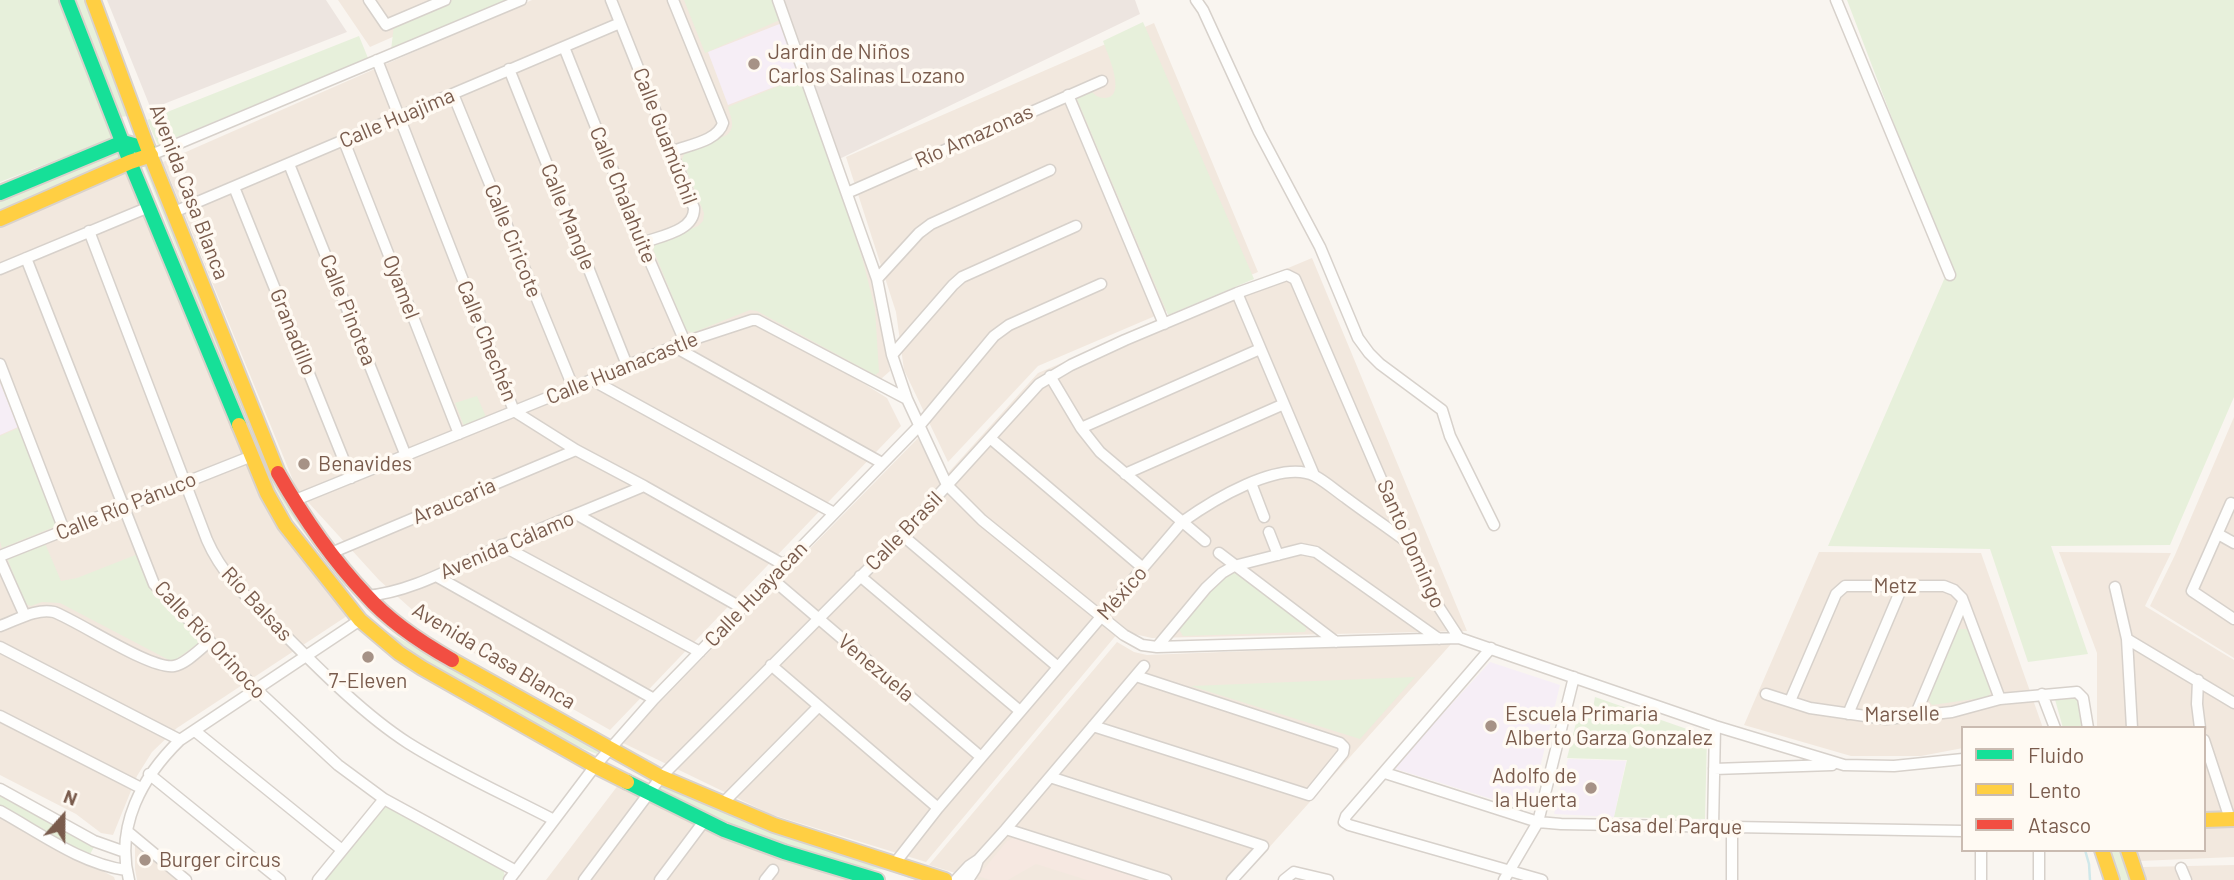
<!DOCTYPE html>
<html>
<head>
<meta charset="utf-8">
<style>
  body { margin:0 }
  #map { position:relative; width:2234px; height:880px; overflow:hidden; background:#f9f5f0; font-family:Barlow,sans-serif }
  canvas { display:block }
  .legend { position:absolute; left:1961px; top:726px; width:245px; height:126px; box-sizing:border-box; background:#fffaf3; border:2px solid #cabbb1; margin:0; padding:9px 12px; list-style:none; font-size:21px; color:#7a5c4d }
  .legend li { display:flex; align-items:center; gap:14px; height:35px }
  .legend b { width:35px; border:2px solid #cabbb1 }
  .north { position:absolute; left:28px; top:782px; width:70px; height:70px; -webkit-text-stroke:5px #fffaf3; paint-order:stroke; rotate:21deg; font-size:19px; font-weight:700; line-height:28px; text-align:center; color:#7a5c4d }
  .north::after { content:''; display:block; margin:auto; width:24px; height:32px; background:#7a5c4d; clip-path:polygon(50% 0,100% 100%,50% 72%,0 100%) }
</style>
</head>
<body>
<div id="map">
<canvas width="2234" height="880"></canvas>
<ul class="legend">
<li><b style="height:9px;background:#16e098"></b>Fluido</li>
<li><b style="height:9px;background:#ffcf43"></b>Lento</li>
<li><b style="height:9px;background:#f24e42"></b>Atasco</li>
</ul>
<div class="north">N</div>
</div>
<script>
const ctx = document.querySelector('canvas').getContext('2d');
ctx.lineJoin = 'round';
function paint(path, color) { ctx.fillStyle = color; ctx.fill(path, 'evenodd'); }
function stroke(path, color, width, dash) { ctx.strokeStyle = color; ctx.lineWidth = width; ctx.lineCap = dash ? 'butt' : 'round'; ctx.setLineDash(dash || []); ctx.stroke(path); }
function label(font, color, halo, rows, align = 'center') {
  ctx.font = font + ' Barlow,sans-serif'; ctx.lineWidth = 7; ctx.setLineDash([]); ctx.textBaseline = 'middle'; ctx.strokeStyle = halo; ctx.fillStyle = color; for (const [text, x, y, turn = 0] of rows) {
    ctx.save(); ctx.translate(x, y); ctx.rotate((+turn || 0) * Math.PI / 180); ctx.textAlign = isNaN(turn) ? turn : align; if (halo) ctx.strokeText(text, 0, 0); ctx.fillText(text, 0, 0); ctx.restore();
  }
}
paint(new Path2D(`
  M338 0H476L370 47Z
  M532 0H782L869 272 890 371 881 379 759 314H752L887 398 901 426 610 730 437 632 379 580 297 490 163 162Z
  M1154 23 1258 272 1038 366 948 462 904 370 896 312 846 157Z
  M131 169 245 452 350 614 177 728 152 752 137 776 113 835 101 833 76 814 0 775V225Z
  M1312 258 1467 631 1152 638 1134 634 1123 627 926 862 770 814 621 742 918 438 940 482 1038 373Z
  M2234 417V658L2150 606 2175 555Z
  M1819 552 1981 553 2043 728H1963V748L1921 756H1851L1744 725Z
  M2059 552 2171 553 2145 606 2234 660V857L2139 861 2136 850H2204V728H2097V653Z
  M1117 642 1134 652 1147 655 1452 643 1240 880H978L929 865Z
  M622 780 736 837 863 880H546Z
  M0 817 114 877 115 880H0Z
  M135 844 181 880H137L135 869Z
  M2234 865V880H2147L2143 867Z`), '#f2e8de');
paint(new Path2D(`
  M1015 838 1148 880H1087L1036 864 1008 880H990L978 876 1007 841Z`), '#f6e8e1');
paint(new Path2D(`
  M107 0H326L347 32 151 109Z
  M782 0H1135L1140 14 833 162Z`), '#ede5e0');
paint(new Path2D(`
  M782 23 799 77 728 105 708 52Z
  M0 383 18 427 0 435Z
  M1490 662 1560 685 1530 809 1527 810 1396 769 1395 766Z
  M1568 759 1626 761 1614 817 1554 814Z`), '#f6eef6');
paint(new Path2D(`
  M0 0H59L112 138 0 182Z
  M76 0H88L133 115 121 117Z
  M453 0H507L391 50 394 25Z
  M684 0H775L782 19 705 53Z
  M1847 0H2234V397L2170 545 2051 546 2088 654 2028 662 1990 549 1828 546 1949 268Z
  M1143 22 1254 279 1168 315 1076 97 1090 90C1095 95 1098 98 1105 98 1128 97 1107 53 1103 41Z
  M359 36 368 58 158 145 147 120Z
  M803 76 863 261 875 309 879 372 875 375 757 311 750 310 692 333 686 330 653 249 656 243 698 226 703 221 704 213 682 159 685 152 727 135C736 127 731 118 728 107Z
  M113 149 122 157 117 161 0 211V194Z
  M150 165 267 462 350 584 349 588 344 586 288 511 259 460 144 166Z
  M477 396 486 417 464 426 455 403Z
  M21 427 59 525 2 548 0 541V436Z
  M44 541 61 581 77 578 138 554 152 589 200 638 199 643 175 660H169L60 603 42 602 31 606 25 604 6 555Z
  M1236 572 1308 624 1305 632 1183 636 1179 629 1227 573Z
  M382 629 600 748 597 754 554 737 418 659Z
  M1957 629H1970L1993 688 1988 697 1932 705 1927 698Z
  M1415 677 1360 739 1191 686Z
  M2054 696 2080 697 2083 728H2063Z
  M1595 697 1707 736 1705 819 1614 817 1627 760 1567 758 1578 715 1591 719Z
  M664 781 722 812 934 877V880H915L887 870 861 868 765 838 718 819 659 788Z
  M0 794 64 826 94 847 88 858 0 809Z
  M388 807 503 869 505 876 502 880H324L383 808Z
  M2108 850H2123L2133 880H2118Z`), '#e7f0db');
stroke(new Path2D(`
  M2085 850 2089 864 2090 880`), '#d0e8ea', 2.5);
const street = new Path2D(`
  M369 0 386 25 445 0
  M611 0 694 208C695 231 660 236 642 243
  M778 0 877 279 892 355 907 399 947 485 982 520 1124 635 1142 645 1157 647 1459 638
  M1196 0 1203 10 1259 132 1320 247 1358 338 1369 353 1380 364 1442 410 1450 436 1494 525
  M1836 0 1950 275
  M564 47 642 243 685 342
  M377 60 514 411 576 450 644 486 784 565
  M509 69 627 365
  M453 94 573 387
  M1068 95 1164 324
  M344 141 459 434
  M673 151C688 145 718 141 723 123L673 0
  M151 155 521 0
  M289 164 406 456
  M234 187 351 478
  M847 193 1102 81
  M174 212 620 23
  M89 231 207 540C223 577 252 602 280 630 318 668 363 714 408 743 454 772 506 795 554 820
  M26 258 154 584 257 690 338 765 384 799 516 871
  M0 269 149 207
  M877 279 919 233 931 224 1050 170
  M1237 293 1314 475
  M673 346 882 463
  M892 355 953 285 962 277 1076 226
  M0 364 64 530
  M1050 376 1081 428 1100 452 1205 541
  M592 380 834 513
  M1081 428 1260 349
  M990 438 1143 568
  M1125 474 1284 404
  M1251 483 1264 517
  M293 501 685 342 752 320H757L907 399
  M2231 503 2192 591 2234 619
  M576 514 742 608
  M1269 532 1278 555
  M2218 534 2234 543
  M902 535 1058 667
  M501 545 700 652
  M331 553 576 450
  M1219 553 1336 642
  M0 556 252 456
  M0 560 25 616
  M436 576 654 699
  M860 576 1020 711
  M771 578 981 757
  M2115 587 2127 639 2132 728
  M366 596C414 592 458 564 501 546 548 525 597 506 644 486
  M0 626C17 620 36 608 54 612 80 622 151 670 174 666 186 664 200 649 210 641
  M2127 639 2234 703
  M0 647 180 740
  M1157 647 1206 588 1222 573 1234 566 1301 549 1316 552 1439 639
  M1491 648 1346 816 1344 822 1349 825 1542 880
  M771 665 938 808
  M2198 680 2197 704 2200 728
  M1766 694 1810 708 1886 719 1952 712 2000 699 2077 692 2083 698 2088 728
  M2042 694 2055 728
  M1790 701 1836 594 1845 586H1944L1954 590 1962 598 2000 699
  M1848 714 1902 587
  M0 716 141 788
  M1915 716 1963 602
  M1093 726 1309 795 1343 753 1344 747 1340 743 1136 676
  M195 731 342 850
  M2204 740 2230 819
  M1714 769 1832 765
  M1385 773 1538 822 1561 824 1963 831
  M149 774 280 880
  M1050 777 1263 846 1232 880
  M0 789 94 841 125 852
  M722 804 819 706
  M0 811C40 833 81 864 126 870
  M1713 827 1715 726
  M1732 827V880
  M1006 829 1166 880
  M127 831 186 880
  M895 863 938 808 1182 522C1210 502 1280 458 1315 476 1326 482 1336 491 1346 498 1366 513 1387 527 1407 542
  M2181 868 2186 880
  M129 880C115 826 142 777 180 740L360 620
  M318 880 384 799
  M509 880 595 766 654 699 920 425 994 336 1009 325 1101 284
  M584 880 661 777 902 535 1039 384 1071 365 1125 340 1237 293 1287 275 1295 279 1431 595 1459 638 1715 726 1844 765 1894 766 1963 759
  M660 880 705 820
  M765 880 773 870
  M956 880 969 866 978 860 1006 829 1144 666
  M968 880 975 869 978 860
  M1284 880 1294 872 1328 880
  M1504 880 1538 822 1574 677
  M1981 880V850
  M2039 880V850`);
const fast = new Path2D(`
  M67 0 130 162 239 425
  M0 193 123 142 148 149
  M627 782 724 830 784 852 877 880`);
const slow = new Path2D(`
  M93 0 148 149 278 473
  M0 219 130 162 151 155
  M239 425 267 493 285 525 360 620 399 653 422 668 595 766 627 782
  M452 660 661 777 774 825 945 880
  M2204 820 2234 819
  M2102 850 2112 880
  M2128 850 2138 880`);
const jam = new Path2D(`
  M278 473C302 515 333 560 366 595 389 621 422 643 452 660`);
stroke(street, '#d7d1cb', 13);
stroke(fast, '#d9d2cb', 18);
stroke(slow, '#d9d2cb', 18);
stroke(jam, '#d9d2cb', 18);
stroke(street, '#fefefd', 10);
stroke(fast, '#16e098', 14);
stroke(slow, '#ffcf43', 14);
stroke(jam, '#f24e42', 14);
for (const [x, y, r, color] of [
  [754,64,7,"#a69286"],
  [304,464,7,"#a69286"],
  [368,657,7,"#a69286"],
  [1491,726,7,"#a69286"],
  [1591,788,7,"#a69286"],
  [145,860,7,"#a69286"]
]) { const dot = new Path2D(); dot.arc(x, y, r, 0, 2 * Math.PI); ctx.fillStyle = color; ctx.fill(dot); stroke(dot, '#fffaf3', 2.5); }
label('21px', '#7a5c4d', '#fffaf3', [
  ["Jardin de Niños",768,52],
  ["Carlos Salinas Lozano",768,76],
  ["Benavides",318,464],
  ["7-Eleven",368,681,"center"],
  ["Escuela Primaria",1505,714],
  ["Alberto Garza Gonzalez",1505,738],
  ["Adolfo de",1577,776,"right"],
  ["la Huerta",1577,800,"right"],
  ["Burger circus",159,860]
], 'left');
label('21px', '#7a5c4d', '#fffaf3', [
  ["Calle Huajima",397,118,-23],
  ["Calle Guamúchil",665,136,69],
  ["Río Amazonas",974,136,-24],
  ["Avenida Casa Blanca",189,192,69],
  ["Calle Chalahuite",623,195,68],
  ["Calle Mangle",568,217,68],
  ["Calle Ciricote",513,241,68],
  ["Oyamel",401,287,69],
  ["Calle Pinotea",348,310,68],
  ["Granadillo",293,332,68],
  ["Calle Chechén",487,341,68],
  ["Calle Huanacastle",622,368,-22],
  ["Araucaria",454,501,-23],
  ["Calle Río Pánuco",126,506,-22],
  ["Calle Brasil",904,531,-46],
  ["Santo Domingo",1411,544,66],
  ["Avenida Cálamo",507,545,-23],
  ["Metz",1895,586],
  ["México",1122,593,-49],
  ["Calle Huayacan",756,594,-46],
  ["Río Balsas",257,604,47],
  ["Calle Río Orinoco",210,640,47],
  ["Avenida Casa Blanca",494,656,31],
  ["Venezuela",876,668,40],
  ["Marselle",1902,714,-1],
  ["Casa del Parque",1670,826,1]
]);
</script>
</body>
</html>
